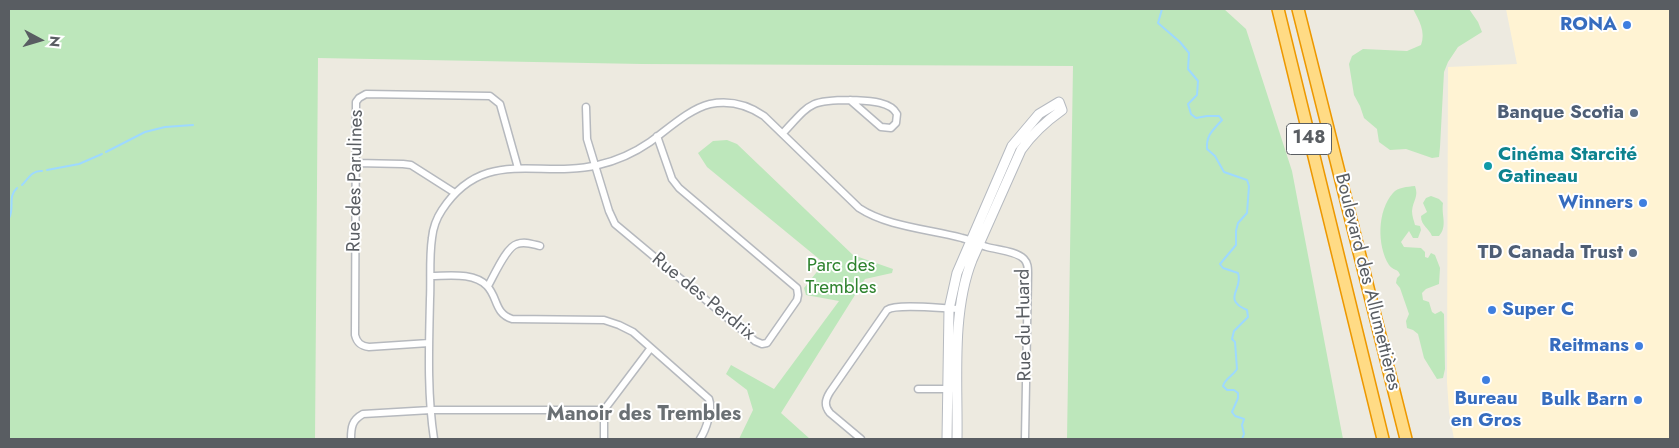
<!DOCTYPE html>
<html>
<head>
<meta charset="utf-8">
<style>
  body { margin:0 }
  #map { position:relative; width:1679px; height:448px; overflow:hidden; background:#edeae0; font-family:Jost,sans-serif }
  canvas { display:block }
  .frame { position:absolute; inset:0; border:10px solid #595d62; pointer-events:none }
  .north { position:absolute; left:15px; top:15px; width:50px; height:50px; -webkit-text-stroke:4px #fff; paint-order:stroke; rotate:96deg; font-size:14px; font-weight:700; line-height:20px; text-align:center; color:#595d62 }
  .north::after { content:''; display:block; margin:auto; width:18px; height:22px; background:#595d62; clip-path:polygon(50% 0,100% 100%,50% 72%,0 100%) }
</style>
</head>
<body>
<div id="map">
<canvas width="1679" height="448"></canvas>
<div class="frame"></div>
<div class="north">N</div>
</div>
<script>
const ctx = document.querySelector('canvas').getContext('2d');
ctx.lineJoin = 'round';
function paint(path, color) { ctx.fillStyle = color; ctx.fill(path, 'evenodd'); }
function stroke(path, color, width, dash) { ctx.strokeStyle = color; ctx.lineWidth = width; ctx.lineCap = dash ? 'butt' : 'round'; ctx.setLineDash(dash || []); ctx.stroke(path); }
function label(font, color, halo, rows, align = 'center') {
  ctx.font = font + ' Jost,sans-serif'; ctx.lineWidth = 4; ctx.setLineDash([]); ctx.textBaseline = 'middle'; ctx.strokeStyle = halo; ctx.fillStyle = color; for (const [text, x, y, turn = 0] of rows) {
    ctx.save(); ctx.translate(x, y); ctx.rotate((+turn || 0) * Math.PI / 180); ctx.textAlign = isNaN(turn) ? turn : align; if (halo) ctx.strokeText(text, 0, 0); ctx.fillText(text, 0, 0); ctx.restore();
  }
}
paint(new Path2D(`
  M1506 9H1670V439H1454L1449 412 1447 382 1448 67 1517 64Z`), '#fff3d3');
paint(new Path2D(`
  M9 9H1224L1246 29 1292 171 1343 439H1067L1073 66 642 64 318 58 315 439H9Z
  M1413 9H1469L1478 22 1482 32 1458 47 1448 62 1444 72 1440 147 1439 157 1432 158 1406 149 1390 150 1379 142 1377 129 1364 118 1360 106 1354 95 1349 64 1352 56 1363 49 1407 51 1421 45C1426 32 1419 20 1413 9Z
  M727 140 737 144 853 255 893 269 892 273 865 279 781 413 810 439H739L753 410 747 390 726 374 731 365 774 389 839 301 806 295 804 288 824 263 707 167 698 153 713 141Z
  M1415 186C1419 197 1413 200 1412 211 1412 216 1414 221 1415 225L1420 226 1421 230 1418 238H1413L1409 231 1401 242 1404 247 1421 248 1425 252V257L1428 258 1431 253 1435 255 1440 268 1439 284 1426 289 1422 293 1423 300 1429 302 1432 312 1435 314 1441 311 1444 314 1445 369 1443 378 1437 379 1424 358 1418 334 1413 330 1407 328 1406 321 1409 314 1400 288 1396 283 1397 278 1400 275C1398 268 1393 271 1389 265 1377 246 1377 211 1393 193 1398 187 1407 187 1415 186Z
  M1431 196 1439 199 1443 203C1441 215 1448 226 1439 236H1432C1429 228 1421 226 1421 216L1427 212 1423 203 1426 198Z`), '#bde7bb');
stroke(new Path2D(`
  M1162 9 1158 23 1180 42 1189 53 1188 69 1198 81 1197 95 1188 104 1191 114 1196 118 1207 116H1219L1222 120C1213 130 1206 135 1207 149L1215 156 1224 172 1247 180 1249 186 1247 213 1238 223 1236 231V245L1220 264 1223 268 1238 273C1244 289 1221 299 1247 310L1248 317 1234 331 1232 339 1235 342 1237 369C1233 376 1225 378 1223 386L1227 390H1234L1238 393V398L1232 412 1235 416 1244 419 1242 425 1244 434 1242 439
  M106 152 145 132 165 127 193 125
  M47 170 79 164 102 154
  M22 185C28 179 32 170 42 171
  M9 218C15 208 7 197 17 188`), '#9ed9ff', 2);
const street = new Path2D(`
  M586 107 587 139 609 211 615 224 755 341 762 344 767 343 797 300 798 295 797 288 679 188 672 179 657 136
  M783 133C810 104 809 100 850 100L881 127 891 128 896 123 897 114C890 100 864 101 850 100
  M356 163 403 164 411 165 455 193
  M431 276C448 276 474 272 487 286 498 297 494 313 512 319L604 320 619 325 633 332 709 399C713 409 706 430 700 439
  M488 286C494 276 506 247 517 244 525 241 532 244 540 246
  M429 343 369 347C361 346 357 343 355 335L356 102 359 98 366 94 490 96 500 104 518 168
  M918 389H951
  M351 439C351 427 352 420 363 414L431 410H604
  M434 439C427 393 429 345 430 299 431 279 429 258 432 238 433 228 436 219 442 210 484 146 538 179 598 165 616 161 634 153 650 142 667 130 689 109 710 104 730 100 748 105 764 116L859 208C888 227 929 229 962 238 971 240 979 245 987 247 998 250 1016 251 1024 259 1028 263 1028 268 1028 273L1025 439
  M604 439V410L650 349
  M861 439 830 413C824 406 825 400 830 392L887 310C897 303 945 309 960 309`);
const secondary = new Path2D(`
  M947 439 949 309 957 273 1012 146 1039 114 1059 102 1062 110C1045 122 1032 134 1021 150L972 260C951 313 958 383 957 439`);
const highway = new Path2D(`
  M1278 9 1383 439
  M1298 9 1406 439`);
stroke(street, '#b6b9be', 9);
stroke(secondary, '#b6bac0', 11);
stroke(highway, '#ed9800', 14);
stroke(street, '#fff', 6);
stroke(secondary, '#fff', 9);
stroke(highway, '#ffdb85', 11);
for (const [x, y, r, color] of [
  [1627,25,5,"#3f7fe0"],
  [1634,113,5,"#5c6f8a"],
  [1488,166,5,"#0f9aa8"],
  [1643,203,5,"#3f7fe0"],
  [1633,253,5,"#5c6f8a"],
  [1492,310,5,"#3f7fe0"],
  [1639,346,5,"#3f7fe0"],
  [1486,380,5,"#3f7fe0"],
  [1638,400,5,"#3f7fe0"]
]) { const dot = new Path2D(); dot.arc(x, y, r, 0, 2 * Math.PI); ctx.fillStyle = color; ctx.fill(dot); stroke(dot, '#fff', 2); }
for (const [x, y, w] of [
  [1309,139,45]
]) { const box = new Path2D(); box.roundRect(x - w / 2, y - 15.5, w, 31, 4); ctx.fillStyle = '#fff'; ctx.fill(box); stroke(box, '#595d62', 1); }
label('bold 18px', '#595d62', null, [
  ["148",1309,139]
]);
label('bold 19px', '#366cbe', '#fff', [
  ["RONA",1617,25],
  ["Winners",1633,203],
  ["Super C",1502,310,"left"],
  ["Reitmans",1629,346],
  ["Bureau",1486,399,"center"],
  ["en Gros",1486,421,"center"],
  ["Bulk Barn",1628,400]
], 'right');
label('bold 19px', '#4e5e75', '#fff', [
  ["Banque Scotia",1624,113],
  ["TD Canada Trust",1623,253]
], 'right');
label('bold 19px', '#0d838f', '#fff', [
  ["Cinéma Starcité",1498,155],
  ["Gatineau",1498,177]
], 'left');
label('19px', '#595d62', '#fff', [
  ["Rue des Parulines",356,181,-89],
  ["Boulevard des Allumettières",1367,282,76],
  ["Rue des Perdrix",703,297,39],
  ["Rue du Huard",1025,325,-91]
]);
label('19px', '#2f832f', '#fff', [
  ["Parc des",841,266],
  ["Trembles",841,288]
]);
label('bold 20px', '#6a7074', '#fff', [
  ["Manoir des Trembles",644,415]
]);
</script>
</body>
</html>
